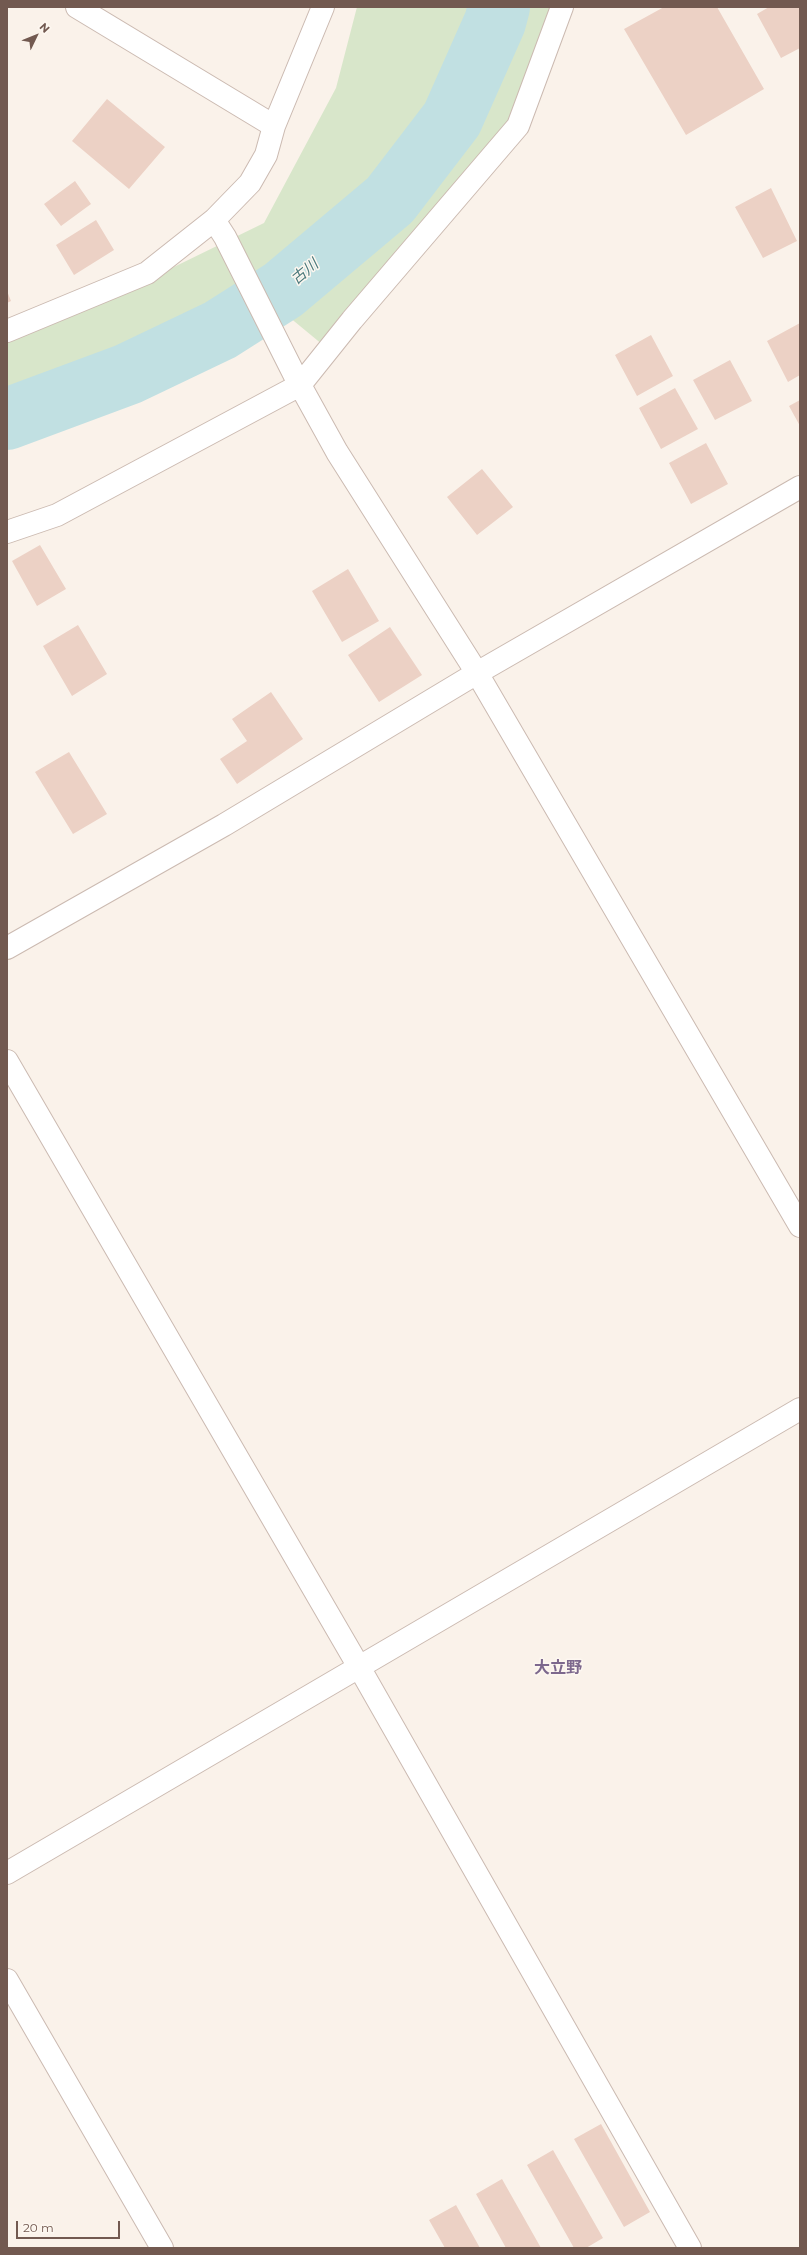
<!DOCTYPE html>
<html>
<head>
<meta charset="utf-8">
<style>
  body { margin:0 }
  #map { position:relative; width:807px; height:2255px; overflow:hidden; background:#faf2ea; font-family:Montserrat,sans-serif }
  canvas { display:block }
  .frame { position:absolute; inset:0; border:8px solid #725950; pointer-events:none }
  .north { position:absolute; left:16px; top:16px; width:40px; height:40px; -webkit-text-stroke:3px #fdf7f0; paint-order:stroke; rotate:47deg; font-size:11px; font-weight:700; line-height:16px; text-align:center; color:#725950 }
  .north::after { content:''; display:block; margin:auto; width:14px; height:18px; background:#725950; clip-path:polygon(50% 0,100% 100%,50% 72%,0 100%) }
  .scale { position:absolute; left:16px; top:2221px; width:104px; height:18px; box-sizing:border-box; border:2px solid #725950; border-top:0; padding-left:5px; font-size:12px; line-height:14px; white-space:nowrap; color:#725950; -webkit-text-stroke:3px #fdf7f0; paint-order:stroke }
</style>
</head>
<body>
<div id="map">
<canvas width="807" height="2255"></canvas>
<div class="frame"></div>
<div class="north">N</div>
<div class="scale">20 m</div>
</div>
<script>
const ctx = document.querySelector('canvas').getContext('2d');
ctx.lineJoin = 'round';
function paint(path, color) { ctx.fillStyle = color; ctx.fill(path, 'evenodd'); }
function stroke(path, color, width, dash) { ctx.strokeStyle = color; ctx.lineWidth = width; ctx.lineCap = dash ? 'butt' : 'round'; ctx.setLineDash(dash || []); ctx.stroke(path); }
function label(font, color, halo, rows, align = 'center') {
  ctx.font = font + ' Montserrat,"Noto Sans JP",sans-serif'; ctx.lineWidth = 3; ctx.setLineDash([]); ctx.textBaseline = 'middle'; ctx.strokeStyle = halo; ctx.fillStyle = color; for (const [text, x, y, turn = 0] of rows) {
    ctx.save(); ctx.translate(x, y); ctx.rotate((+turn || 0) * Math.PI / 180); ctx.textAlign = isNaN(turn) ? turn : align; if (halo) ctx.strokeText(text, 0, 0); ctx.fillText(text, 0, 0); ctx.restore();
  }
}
paint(new Path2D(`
  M357 7H562L519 110 323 345 283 312 231 339 7 431V341L139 284 264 223 336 88Z`), '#d8e6ca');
stroke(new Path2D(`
  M7 419 128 374 220 330 283 290 390 200 452 119 495 22 499 7`), '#c1e0e2', 62);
paint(new Path2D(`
  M664 7H717L764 89 686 135 624 29Z
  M769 7H800V48L781 58 757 14Z
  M107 99 165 147 129 189 72 141Z
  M75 181 91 204 61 226 44 204Z
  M771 188 797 241 763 258 735 207Z
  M96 220 114 250 74 275 56 245Z
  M7 291 11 301 7 303Z
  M800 323V375L788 382 767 341Z
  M651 335 673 376 637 396 615 355Z
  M730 360 752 401 715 420 693 380Z
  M675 388 698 429 661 449 639 408Z
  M800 400V426L789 406Z
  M706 443 728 484 691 504 669 463Z
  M482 469 513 507 477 535 447 497Z
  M40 545 66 589 37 606 12 561Z
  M348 569 379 621 342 642 312 591Z
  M78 625 107 674 72 696 43 646Z
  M390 627 422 675 379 702 348 655Z
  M271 692 303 739 237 784 220 759 247 741 232 719Z
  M69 752 107 814 73 834 35 772Z
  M601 2124 650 2212 624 2227 574 2139Z
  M553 2150 603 2238 586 2248H574L527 2165Z
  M502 2179 541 2248H506L476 2194Z
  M456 2205 480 2248H445L429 2220Z`), '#ecd1c5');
const minor = new Path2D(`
  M77 7 274 126
  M214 220 225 237 295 376 337 452 477 673 800 1226
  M7 331 147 273 214 220 250 183 266 155 274 126 323 7
  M7 532 57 515 300 385 352 320 518 126 562 7
  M7 948 224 825 477 673 800 487
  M7 1061 359 1667 690 2248
  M7 1873 800 1409
  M7 1980 162 2248`);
stroke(minor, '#cbbab1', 24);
stroke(minor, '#fff', 22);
label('italic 15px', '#49787b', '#fdf7f0', [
  ["古川",305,272,-40]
]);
label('bold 16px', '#7d688d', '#fdf7f0', [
  ["大立野",558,1668]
]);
</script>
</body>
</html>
